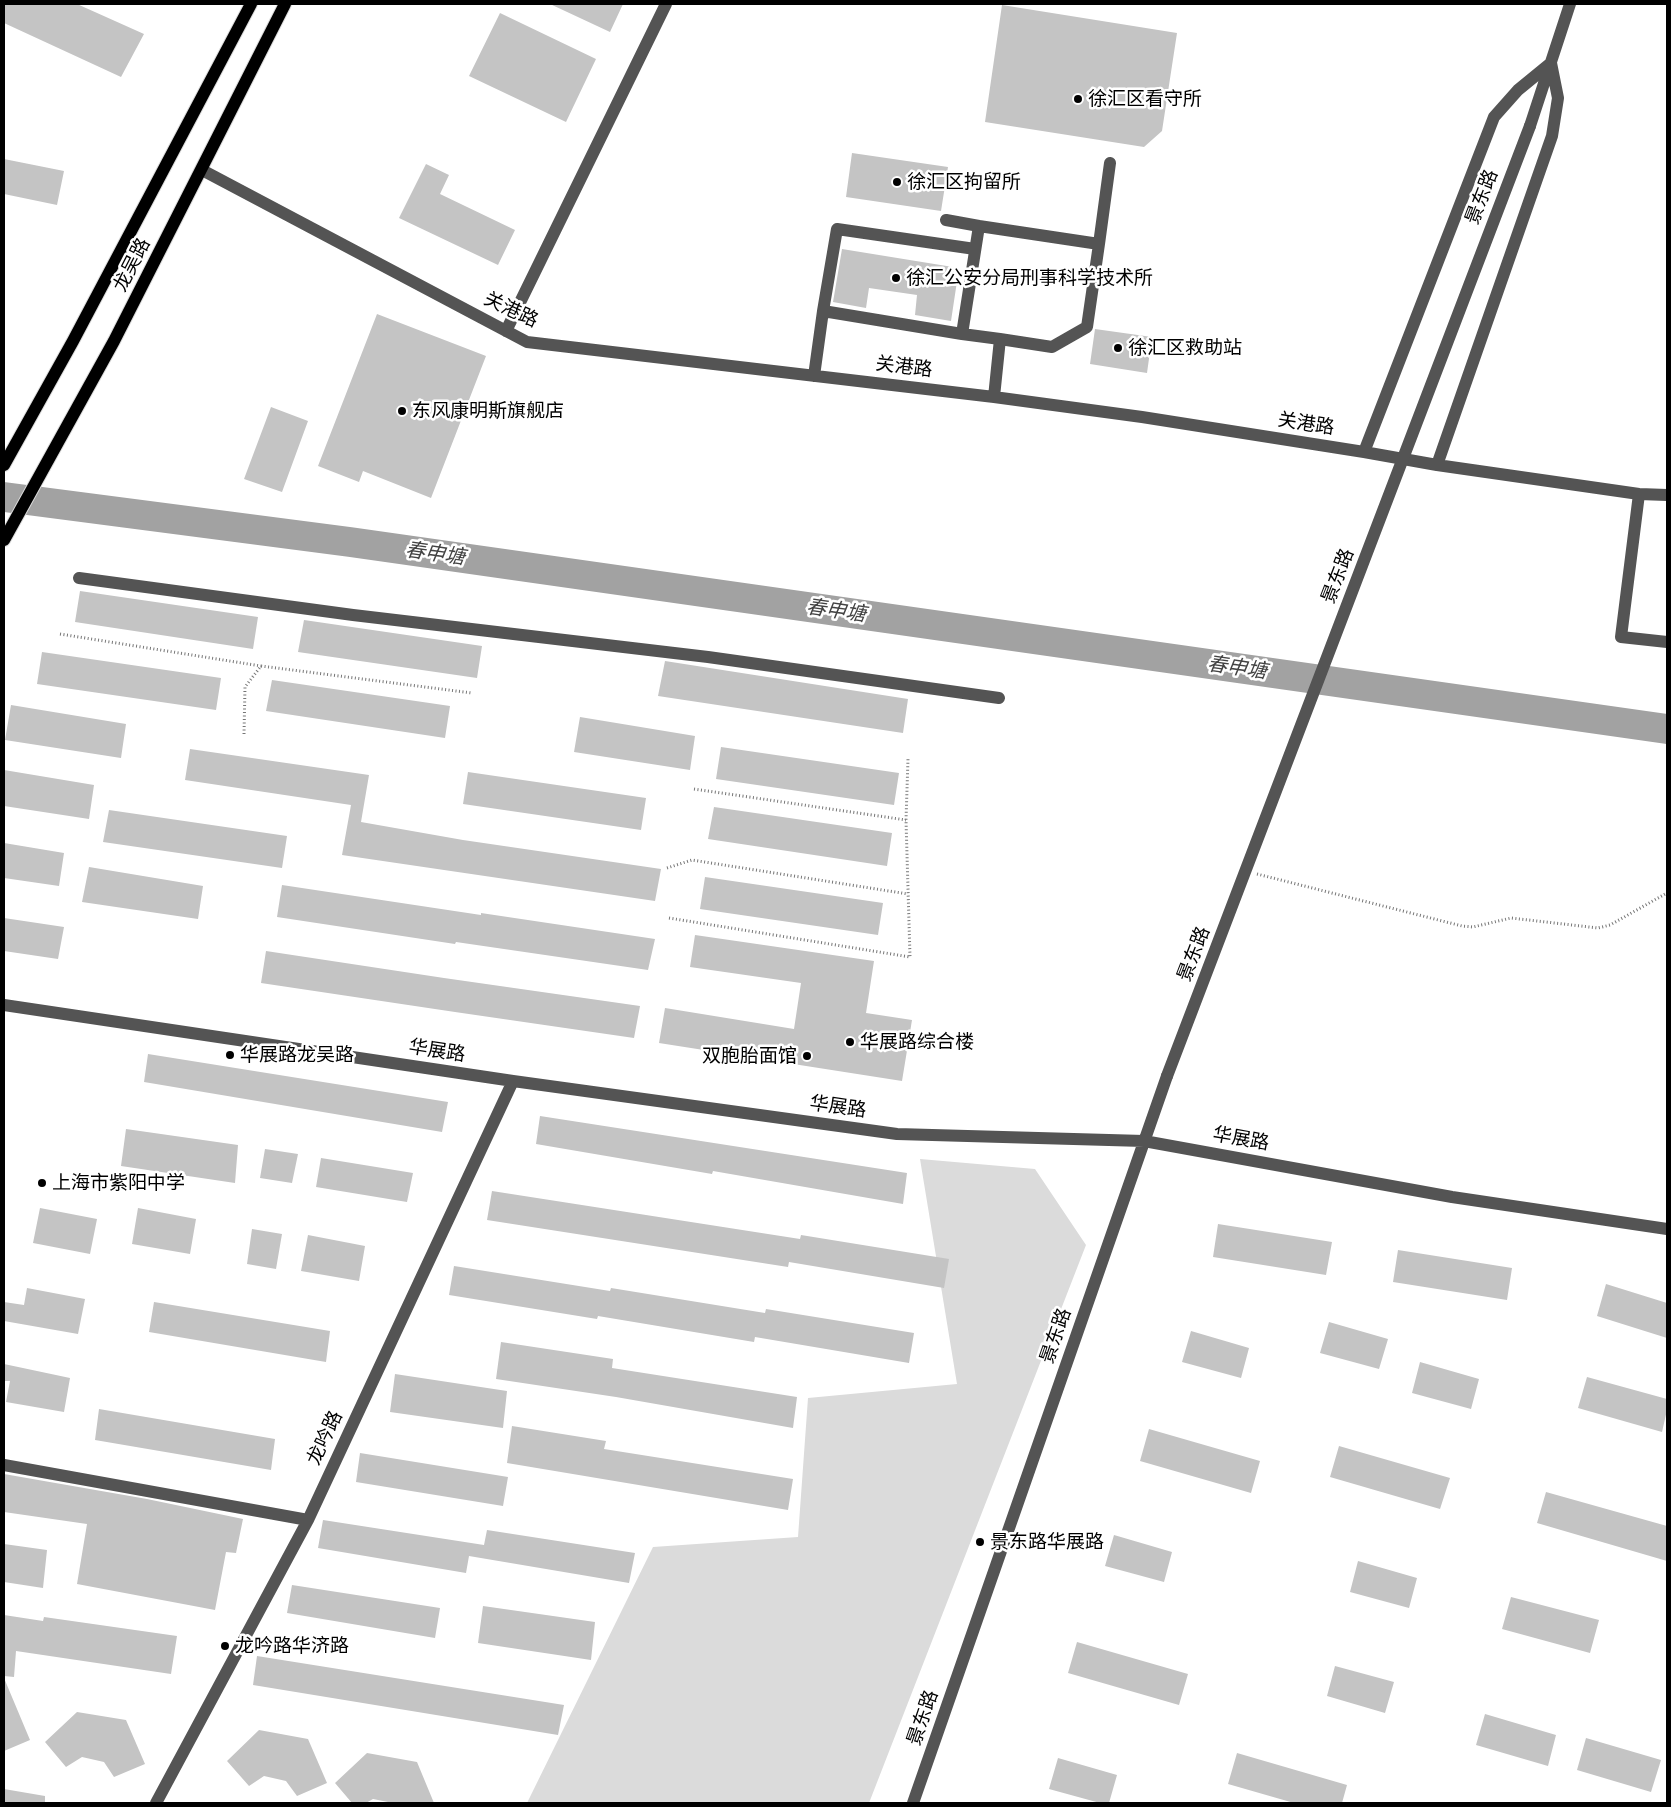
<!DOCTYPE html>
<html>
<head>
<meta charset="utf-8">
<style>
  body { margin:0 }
  #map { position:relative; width:1671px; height:1807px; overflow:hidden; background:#fff; font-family:"Alegreya Sans",sans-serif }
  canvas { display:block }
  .frame { position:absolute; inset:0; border:5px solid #000; pointer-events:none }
</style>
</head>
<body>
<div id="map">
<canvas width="1671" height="1807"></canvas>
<div class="frame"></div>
</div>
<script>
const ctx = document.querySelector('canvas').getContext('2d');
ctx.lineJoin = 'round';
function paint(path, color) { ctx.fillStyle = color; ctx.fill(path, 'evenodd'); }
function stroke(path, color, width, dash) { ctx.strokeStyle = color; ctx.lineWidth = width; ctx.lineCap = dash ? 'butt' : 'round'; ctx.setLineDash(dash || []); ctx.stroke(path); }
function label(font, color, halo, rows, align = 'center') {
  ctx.font = font + ' "Alegreya Sans","Noto Sans SC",sans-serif'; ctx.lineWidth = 5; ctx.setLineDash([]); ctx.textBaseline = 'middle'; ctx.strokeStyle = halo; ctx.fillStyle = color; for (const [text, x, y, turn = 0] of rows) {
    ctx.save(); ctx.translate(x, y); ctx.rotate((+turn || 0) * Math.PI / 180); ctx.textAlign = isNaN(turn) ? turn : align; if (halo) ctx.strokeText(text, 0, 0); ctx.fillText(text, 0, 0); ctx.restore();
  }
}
paint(new Path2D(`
  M920 1159 1035 1169 1086 1245 869 1803H527L653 1547 798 1537 808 1398 957 1384Z`), '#dbdbdb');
stroke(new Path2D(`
  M4 497 350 542 1667 729`), '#a2a2a2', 30);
paint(new Path2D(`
  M4 4H77L144 34 121 77 4 23Z
  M550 4H623L610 32Z
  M1002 5 1177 33 1162 131 1144 147 985 122Z
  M500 13 596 59 566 122 469 76Z
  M852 153 948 167 941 211 846 197Z
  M4 159 64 171 57 205 4 194Z
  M426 164 449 175 440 194 515 230 498 265 399 218Z
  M842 249 959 268 951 321 915 315 917 295 869 288 866 308 833 302Z
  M377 314 486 356 431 498 363 471 359 482 318 466Z
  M1095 329 1152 337 1147 373 1090 364Z
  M271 407 308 421 282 492 244 479Z
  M80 591 258 617 253 649 75 622Z
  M304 620 482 646 477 678 298 652Z
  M42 652 221 678 216 710 37 684Z
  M665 661 908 699 903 733 658 696Z
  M272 680 450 706 445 738 266 711Z
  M11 705 126 724 121 758 5 740Z
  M580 717 695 736 690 770 574 752Z
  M721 747 899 773 894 805 716 779Z
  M190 749 369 775 361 822 463 840 661 869 655 901 342 855 351 805 185 780Z
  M4 770 94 785 89 819 4 806Z
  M468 772 646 798 641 830 463 804Z
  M714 807 892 833 887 866 708 839Z
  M109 810 287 836 282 868 103 842Z
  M4 843 64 853 59 886 4 878Z
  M89 867 203 886 198 919 82 902Z
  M705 877 883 903 878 935 700 909Z
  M282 885 481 915V913L655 939 648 970 456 942 455 944 277 917Z
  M4 918 64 927 58 959 4 951Z
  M695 935 874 961 866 1013 912 1020 902 1081 659 1043 665 1008 794 1029 801 983 690 967Z
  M266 951 444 978 640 1006 634 1038 455 1012 261 983Z
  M148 1054 448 1102 442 1132 144 1082Z
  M540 1116 907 1173 903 1204 713 1171 712 1174 536 1144Z
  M126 1129 238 1145 235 1183 121 1166Z
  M265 1149 298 1154 292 1183 260 1178Z
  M321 1158 413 1173 407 1202 316 1187Z
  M492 1191 800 1239 801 1235 949 1259 944 1288 789 1262 788 1267 487 1220Z
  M40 1208 97 1219 90 1254 33 1243Z
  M138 1208 196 1219 190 1254 132 1244Z
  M1218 1224 1332 1242 1326 1275 1213 1257Z
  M252 1229 282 1234 276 1269 247 1264Z
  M308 1235 365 1246 359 1281 301 1271Z
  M1398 1250 1512 1268 1507 1300 1393 1282Z
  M454 1266 610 1291 611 1288 765 1313 766 1309 914 1333 909 1363 755 1337 754 1342 598 1316 597 1319 449 1295Z
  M1606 1284 1667 1303V1338L1597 1316Z
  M27 1288 85 1299 78 1334 4 1321V1302L24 1305Z
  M154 1302 330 1331 326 1362 149 1332Z
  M1329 1322 1388 1339 1379 1369 1320 1353Z
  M1191 1331 1249 1348 1241 1378 1182 1362Z
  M501 1342 613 1359 612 1368 797 1397 793 1428 616 1397 496 1379Z
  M1420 1362 1479 1379 1471 1409 1412 1393Z
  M4 1364 70 1378 64 1412 6 1402 10 1381H4Z
  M395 1374 507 1391 503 1428 390 1412Z
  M1587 1377 1667 1399V1410L1662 1432 1578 1408Z
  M99 1409 275 1439 271 1470 95 1440Z
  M512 1426 606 1441 604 1449 793 1479 788 1510 507 1463Z
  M1149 1429 1260 1461 1251 1493 1140 1461Z
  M1339 1446 1450 1478 1440 1509 1330 1477Z
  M360 1453 508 1477 503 1506 356 1482Z
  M4 1474 147 1499 243 1519 236 1553 226 1552 215 1610 77 1584 87 1524 4 1512Z
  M1546 1492 1667 1526V1561L1537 1523Z
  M323 1520 484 1545 487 1530 635 1553 629 1583 469 1556 466 1573 318 1548Z
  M1114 1535 1172 1552 1164 1582 1105 1566Z
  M4 1544 47 1550 43 1588 4 1582Z
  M1358 1561 1417 1578 1409 1608 1350 1592Z
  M292 1585 440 1608 435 1638 287 1613Z
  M1511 1597 1599 1620 1590 1653 1502 1629Z
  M483 1606 595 1622 591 1660 478 1643Z
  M4 1615 43 1621 44 1617 177 1636 171 1674 16 1651 14 1677 4 1676Z
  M1077 1642 1188 1674 1179 1705 1068 1673Z
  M257 1656 564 1705 558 1735 253 1685Z
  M1335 1666 1394 1682 1385 1713 1327 1696Z
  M4 1678 30 1740 4 1751Z
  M77 1712 126 1720 145 1764 114 1777 104 1762 82 1757 66 1767 45 1742Z
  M1485 1714 1556 1735 1548 1766 1476 1745Z
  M259 1730 308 1739 327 1783 297 1796 286 1781 264 1776 249 1786 227 1761Z
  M1586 1738 1661 1760 1651 1792 1577 1770Z
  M367 1753 417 1762 434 1803H393L373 1799 366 1803H352L335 1783Z
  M1237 1753 1347 1785 1342 1803H1294L1228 1784Z
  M1058 1758 1117 1775 1109 1803H1100L1049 1789Z
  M4 1789 45 1796V1803H4Z`), '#c4c4c4');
const major = new Path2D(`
  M4 465 73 341 251 4
  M4 540 114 341 285 4`);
stroke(major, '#dbdbdb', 14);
stroke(new Path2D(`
  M60 634 261 666
  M244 734 245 687 261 666 472 693
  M694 789 906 820
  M667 868 692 860 908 894
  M1257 874 1462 926 1473 927 1511 918 1598 928 1610 925 1667 893
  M669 918 910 957 906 820 908 759`), '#767676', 3, [1, 2.5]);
stroke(new Path2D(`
  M1530 126 1570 4
  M202 170 527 342 994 397 1142 417 1364 452 1437 465 1639 494 1667 495
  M946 220 979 226
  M1099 244 1110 163
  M823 311 837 229 975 249
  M506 331 666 4
  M814 376 823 311 962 334
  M994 397 1000 339 1052 347 1087 327 1099 244 979 226 962 334 1000 339
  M1364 452 1494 117 1518 90 1551 63 1558 98 1552 136 1437 465
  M1639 494 1621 637 1667 642
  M79 578 353 615 708 657 999 698
  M4 1005 513 1081 897 1134 1144 1141 1452 1197 1667 1229
  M4 1465 308 1520
  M156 1803 308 1520 513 1081
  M913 1803 1167 1076`), '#545454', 12);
stroke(major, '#000', 12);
stroke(new Path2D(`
  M1167 1076 1530 126`), '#545454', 12);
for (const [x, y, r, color] of [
  [1078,99,5,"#000"],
  [897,182,5,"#000"],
  [896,278,5,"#000"],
  [1118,348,5,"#000"],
  [402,411,5,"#000"],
  [850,1042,5,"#000"],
  [230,1055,5,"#000"],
  [807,1056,5,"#000"],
  [42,1183,5,"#000"],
  [980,1542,5,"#000"],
  [225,1646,5,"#000"]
]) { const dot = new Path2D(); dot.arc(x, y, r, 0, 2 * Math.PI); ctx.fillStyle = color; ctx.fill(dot); stroke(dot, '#fff', 2); }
label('19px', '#000', '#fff', [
  ["徐汇区看守所",1088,99],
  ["徐汇区拘留所",907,182],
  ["徐汇公安分局刑事科学技术所",906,278],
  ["徐汇区救助站",1128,348],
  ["东风康明斯旗舰店",412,411],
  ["华展路综合楼",860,1042],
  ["华展路龙吴路",240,1055],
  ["双胞胎面馆",797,1056,"right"],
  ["上海市紫阳中学",52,1183],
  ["景东路华展路",990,1542],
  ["龙吟路华济路",235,1646]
], 'left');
label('19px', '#000', '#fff', [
  ["景东路",1482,197,-69],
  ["龙吴路",132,265,-63],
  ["关港路",511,310,25],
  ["关港路",904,367,7],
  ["关港路",1306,424,9],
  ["景东路",1338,576,-69],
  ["景东路",1194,954,-69],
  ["华展路",437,1051,9],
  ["华展路",838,1107,8],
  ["华展路",1241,1139,10],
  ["景东路",1056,1336,-71],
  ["龙吟路",325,1438,-65],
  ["景东路",923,1718,-71]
]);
label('italic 20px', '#434343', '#fff', [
  ["春申塘",435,554,8],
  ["春申塘",836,611,8],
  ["春申塘",1237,668,8]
]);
</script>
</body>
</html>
